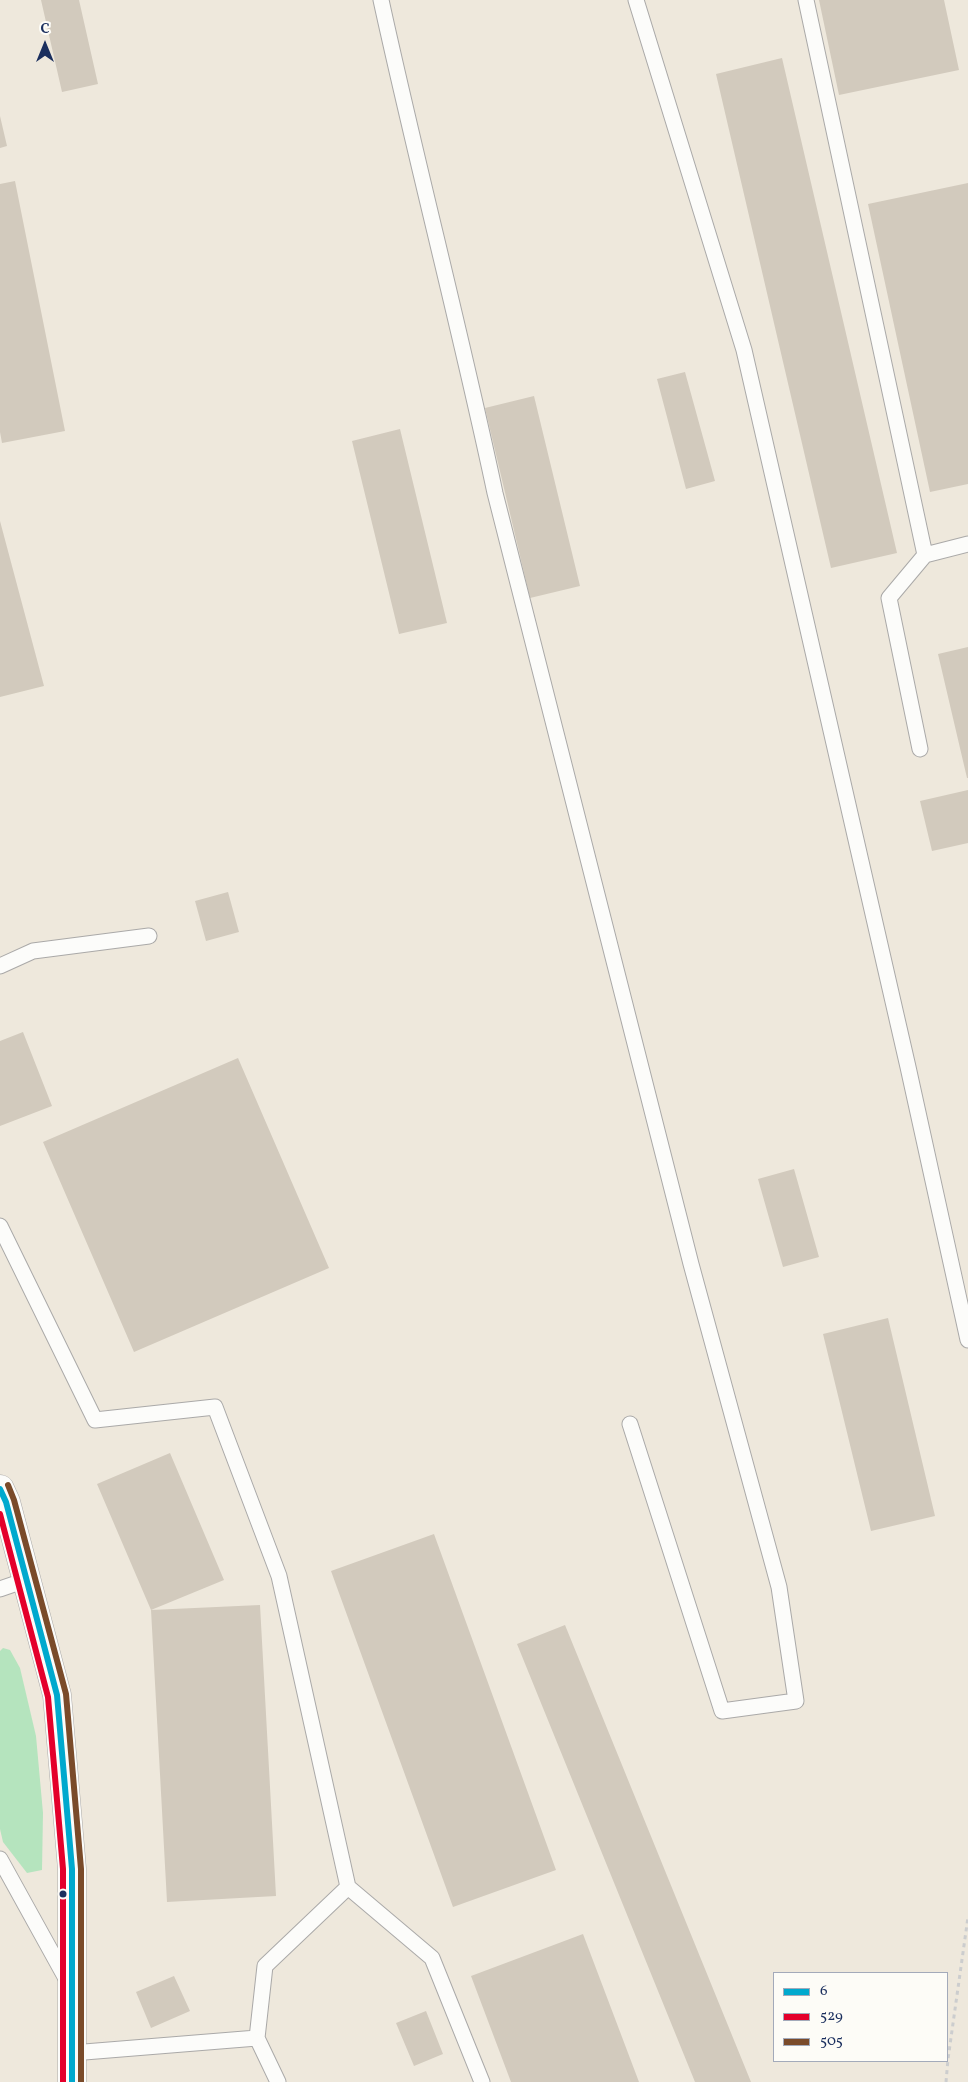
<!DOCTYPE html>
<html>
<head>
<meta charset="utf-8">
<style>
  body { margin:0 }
  #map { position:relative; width:968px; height:2082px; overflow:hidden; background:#eee8dc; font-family:Vollkorn,serif }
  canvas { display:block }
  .legend { position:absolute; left:773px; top:1972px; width:175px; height:90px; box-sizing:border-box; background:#fdfcf7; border:1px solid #a3aaba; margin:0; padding:6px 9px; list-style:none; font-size:15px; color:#1b2f5e }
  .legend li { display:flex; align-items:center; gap:10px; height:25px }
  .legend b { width:25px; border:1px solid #a3aaba }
  .north { position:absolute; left:20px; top:20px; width:50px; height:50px; -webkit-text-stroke:4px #fdfcf7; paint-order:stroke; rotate:0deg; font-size:14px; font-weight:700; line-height:20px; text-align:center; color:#1b2f5e }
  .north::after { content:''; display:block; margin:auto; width:18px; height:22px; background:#1b2f5e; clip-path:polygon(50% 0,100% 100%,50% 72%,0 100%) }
</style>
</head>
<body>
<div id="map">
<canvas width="968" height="2082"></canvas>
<ul class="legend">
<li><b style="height:6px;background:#00a9ce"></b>6</li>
<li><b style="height:6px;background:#e4002b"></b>529</li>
<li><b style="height:6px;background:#7a4b2a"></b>505</li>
</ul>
<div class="north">С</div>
</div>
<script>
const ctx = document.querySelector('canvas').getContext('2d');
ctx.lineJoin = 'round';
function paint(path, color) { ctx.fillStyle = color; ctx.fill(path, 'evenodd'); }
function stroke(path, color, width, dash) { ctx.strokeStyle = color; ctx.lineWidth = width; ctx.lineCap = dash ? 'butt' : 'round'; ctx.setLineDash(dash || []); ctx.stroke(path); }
paint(new Path2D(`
  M3 1648 10 1650 20 1668 36 1736 43 1813 42 1870 27 1873 3 1842 0 1829V1651Z`), '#b5e4be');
paint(new Path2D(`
  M41 0H79L98 84 62 92Z
  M819 0H944L959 70 839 95Z
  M782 58 897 553 831 568 716 74Z
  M0 116 7 146 0 148Z
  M15 181 65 431 2 443 0 432V184Z
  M968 183V484L930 492 868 204Z
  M685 372 715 481 686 489 657 379Z
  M534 396 580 586 530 598 485 408Z
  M400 429 447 623 399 634 352 441Z
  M0 521 44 686 0 697Z
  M968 647V778H967L938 654Z
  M968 790V843L932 851 920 801Z
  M228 892 239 932 206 941 195 901Z
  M23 1032 52 1106 0 1126V1041Z
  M238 1058 329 1268 134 1352 43 1142Z
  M794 1169 819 1257 783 1267 758 1179Z
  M888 1318 935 1516 871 1531 823 1334Z
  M170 1453 224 1580 151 1610 97 1484Z
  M434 1534 556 1870 453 1907 331 1571Z
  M260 1605 276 1896 167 1902 151 1610Z
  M565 1625 751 2082H695L517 1644Z
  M583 1934 639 2082H511L471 1976Z
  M174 1976 190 2011 151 2028 136 1992Z
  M426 2011 443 2054 414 2066 396 2023Z`), '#d2cabd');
const service = new Path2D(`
  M381 0C417 165 460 328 495 493L691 1264 779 1587 796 1701 722 1711 630 1424
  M636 0 744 350 908 1067 968 1340
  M806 0 925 555 889 598 920 749
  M925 555 968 544
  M0 966 33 951 149 936
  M0 1226 95 1420 215 1407 279 1576 348 1887 265 1966 257 2038 72 2053
  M0 1589 26 1580
  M0 1859 68 1982
  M348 1887 432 1958 482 2082
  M257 2038 278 2082`);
const primary = new Path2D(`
  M0 1489 6 1502 57 1695 72 1869V2082`);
stroke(service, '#aaa9a8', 17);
stroke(primary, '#aaa9a8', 29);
stroke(new Path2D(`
  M946 2082 948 2059 968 1917`), '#cccdce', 3, [4, 4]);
stroke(service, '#fcfcfa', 15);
stroke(primary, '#fcfcfa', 28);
stroke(new Path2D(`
  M0 1489 6 1502 57 1695 72 1869V2082`), '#00a9ce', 6);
stroke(new Path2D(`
  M0 1514 48 1697 63 1869V2082`), '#e4002b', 6);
stroke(new Path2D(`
  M8 1485 14 1500 66 1694 81 1869V2082`), '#7a4b2a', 6);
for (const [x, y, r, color] of [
  [63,1894,4.5,"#1b2f5e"]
]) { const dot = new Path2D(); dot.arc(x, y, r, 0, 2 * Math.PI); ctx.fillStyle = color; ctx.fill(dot); stroke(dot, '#fdfcf7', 2); }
</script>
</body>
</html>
